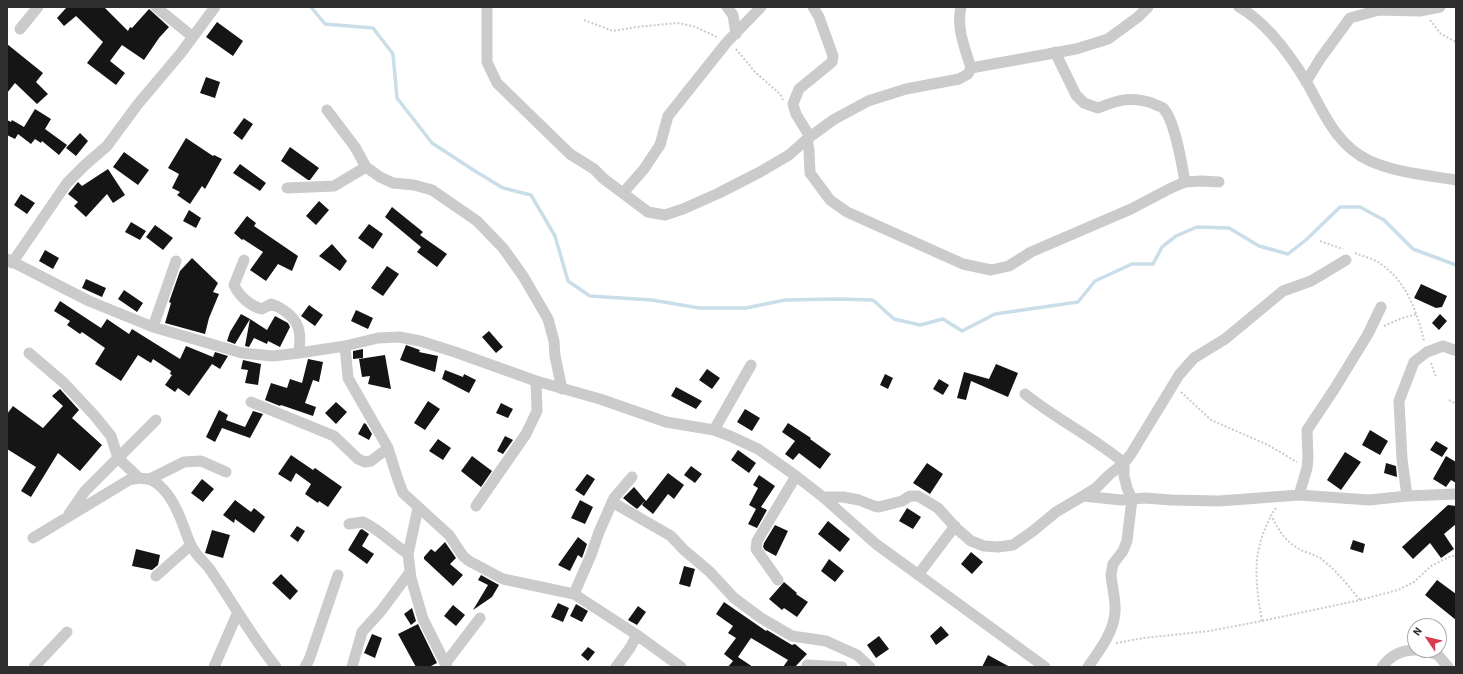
<!DOCTYPE html>
<html>
<head>
<meta charset="utf-8">
<style>
  body { margin:0 }
  #map { position:relative; width:1463px; height:674px; overflow:hidden; background:#fff; font-family:"Source Sans 3",sans-serif }
  canvas { display:block }
  .frame { position:absolute; inset:0; border:8px solid #2e2e2e; pointer-events:none }
  .north { position:absolute; left:1407px; top:618px; width:40px; height:40px; box-sizing:border-box; background:#fff; border:1px solid #ababab; border-radius:50%; rotate:305deg; font-size:11px; font-weight:700; line-height:16px; text-align:center; color:#2e2e2e }
  .north::after { content:''; display:block; margin:auto; width:14px; height:18px; background:#d73d4f; clip-path:polygon(50% 0,100% 100%,50% 72%,0 100%) }
</style>
</head>
<body>
<div id="map">
<canvas width="1463" height="674"></canvas>
<div class="frame"></div>
<div class="north">N</div>
</div>
<script>
const ctx = document.querySelector('canvas').getContext('2d');
ctx.lineJoin = 'round';
function stroke(path, color, width, dash) { ctx.strokeStyle = color; ctx.lineWidth = width; ctx.lineCap = dash ? 'butt' : 'round'; ctx.setLineDash(dash || []); ctx.stroke(path); }
function paint(path, color) { ctx.fillStyle = color; ctx.fill(path, 'evenodd'); }
stroke(new Path2D(`
  M311 7 325 24 373 28 393 54 397 98 432 143 475 171 503 188 531 195 555 236 568 281 590 296 652 300 699 308H746L785 300 838 299 873 300 894 319 920 325 943 319 962 331 995 314 1078 302 1095 281 1132 264H1153L1162 247 1176 236 1197 227 1229 228 1259 246 1288 254 1307 239 1340 207H1360L1384 220 1413 249 1456 265`), '#cadee9', 3.5);
paint(new Path2D(`
  M67 7H104L128 31 130 27 132 28 149 9 169 27 159 38 144 60 122 45 110 61 125 73 116 85 87 63 103 42 76 16 64 26 57 18Z
  M217 22 243 41 233 56 206 37Z
  M7 44 43 73 36 82 48 94 37 104 15 83 7 93Z
  M206 77 220 82 215 98 200 93Z
  M35 109 51 119 45 129 67 145 59 155 42 141 41 143 35 139 31 144 18 134 15 139 7 135V120L11 122 12 120 24 127Z
  M244 118 253 124 242 140 233 133Z
  M80 133 88 141 76 156 66 148Z
  M186 138 213 156 214 155 222 159 205 189 202 186 190 204 177 195 180 192 172 188 179 174 168 168Z
  M290 147 319 168 310 180H308L281 161Z
  M124 152 149 170 138 185 113 167Z
  M240 164 266 183 260 191 233 173Z
  M108 169 125 195 113 203 107 194 86 217 74 206 78 202 68 194 78 182 82 186Z
  M21 194 35 203 27 214 14 205Z
  M319 201 329 210 316 225 306 216Z
  M392 207 423 232 420 235 447 254 437 267 417 252 421 247 385 217Z
  M189 210 201 218 196 228 183 221Z
  M247 216 256 223 254 226 298 256 292 271 278 264 266 281 250 270 263 252 243 239 242 240 234 233Z
  M131 222 146 231 140 240 125 232Z
  M369 224 383 234 373 249 358 238Z
  M155 225 173 238 163 250 146 237Z
  M332 244 347 261 340 271 319 256Z
  M45 250 59 258 53 269 39 261Z
  M192 258 218 283 213 292 219 294 209 318 205 334 165 323 171 303 169 302 180 271Z
  M387 266 399 274 383 296 371 288Z
  M86 279 106 288 102 297 82 288Z
  M1421 284 1447 296 1442 307 1436 308 1414 298Z
  M124 290 143 303 137 312 118 299Z
  M60 301 101 328 107 319 129 334 132 329 180 359 186 346 213 357 215 352 228 356 220 369 212 364 189 396 178 388 175 392 165 385 172 375 170 374 171 371 153 359 151 363 138 355 121 381 95 364 105 348 82 332 80 334 67 325 70 321 54 311Z
  M309 305 323 315 315 326 301 316Z
  M356 310 373 318 368 329 351 321Z
  M241 314 250 319 235 344 227 341 230 332Z
  M1440 314 1447 321 1439 330 1432 323Z
  M275 316 288 323 290 327 280 347 268 341 267 344 254 338 249 347 245 346 250 319 267 330Z
  M489 331 503 347 496 353 482 337Z
  M406 345 420 350 419 352 438 356 435 372 400 360Z
  M363 349V358L353 359V351Z
  M385 355 391 389 368 384 370 376 362 377 359 359Z
  M308 359 323 362 319 382 313 380 305 403 316 407 313 416 281 405 280 406 265 400 271 383 287 388 290 379 302 383Z
  M243 360 261 364 258 385 245 383 248 370 241 369Z
  M996 364 1018 373 1008 397 971 381 966 400 957 398 964 372 989 379Z
  M707 369 720 378 712 389 699 380Z
  M445 370 463 377 464 374 476 380 469 393 442 379Z
  M885 374 893 378 888 389 880 385Z
  M939 379 949 385 943 395 933 389Z
  M676 387 702 401 696 409 671 396Z
  M60 389 79 410 72 418 102 445 80 471 58 453 31 497 21 491 36 467 7 449V414L13 406 43 428 63 406 52 396Z
  M428 401 440 409 425 430 414 423Z
  M336 402 347 412 336 424 325 413Z
  M501 403 513 409 508 418 496 413Z
  M745 409 760 418 752 431 737 422Z
  M219 410 228 415 226 420 245 427 253 411 263 414 250 438 222 428 215 442 206 437Z
  M364 423 366 424 372 434 369 440 358 434Z
  M788 423 811 438 810 439 831 454 820 469 799 453 793 460 785 454 795 441 782 432Z
  M1370 430 1388 441 1380 455 1362 445Z
  M505 436 513 440 503 454 497 451Z
  M438 439 451 448 443 460 429 451Z
  M1436 441 1448 448 1442 457 1430 450Z
  M738 450 756 463 749 473 731 460Z
  M1345 452 1361 462 1341 490 1327 480Z
  M291 455 313 470 315 468 342 487 328 507 319 501 318 503 305 494 311 484 296 473 291 482 278 474Z
  M472 456 492 471 481 487 461 471Z
  M1446 456 1456 462V483L1451 480 1446 487 1433 479Z
  M927 463 943 474 930 494 913 483Z
  M1386 463 1396 466 1397 477 1384 473Z
  M691 466 702 474 695 483 684 475Z
  M668 473 684 485 674 499 668 494 653 514 642 505 645 501 637 509 629 503 623 498 634 487 646 501Z
  M587 474 595 479 584 496 575 490Z
  M759 475 775 486 761 507 767 510 757 528 748 524 756 509 749 505 758 488 753 485Z
  M202 479 214 489 203 502 191 493Z
  M235 500 251 512 254 508 265 517 254 533 235 519 234 523 223 515Z
  M580 500 593 507 585 524 571 518Z
  M1448 505 1456 506V524L1444 534 1454 549 1441 558 1430 543 1413 559 1402 547Z
  M907 508 921 517 913 529 899 521Z
  M828 521 850 539 840 552 818 534Z
  M775 525 788 531 776 556 765 550 763 547 764 543Z
  M297 526 305 531 298 542 290 536Z
  M362 529 369 534 362 546 374 554 367 564 348 550 360 530Z
  M212 530 230 535 223 558 205 553Z
  M578 537 587 544 582 558 578 555 570 571 558 565Z
  M1353 540 1365 544 1363 553 1350 549Z
  M445 542 456 558 450 564 463 575 453 586 424 559V557L431 549 435 552Z
  M136 549 160 555 158 565 152 570 132 566Z
  M971 552 983 562 972 574 961 564Z
  M829 559 844 571 835 582 821 571Z
  M684 566 695 569 690 587 679 584Z
  M281 574 298 591 290 600 272 583Z
  M481 575 499 585 492 597 473 610 488 585 478 580Z
  M1437 580 1456 594V620L1425 595Z
  M784 582 797 593 796 594 808 602 797 617 784 608 782 610 769 599Z
  M724 602 766 631 767 630 792 645 795 644 807 654 795 667H783L788 660 751 638 738 657 753 667H728L733 661 724 654 736 638 728 633 733 626 716 614Z
  M558 603 569 608 563 622 551 617Z
  M576 604 588 611 582 622 570 616Z
  M453 605 465 615 456 626 444 616Z
  M638 606 646 612 637 625 628 620Z
  M412 608 416 621 411 625 404 614Z
  M418 624 437 663 429 667H416L398 634Z
  M941 626 949 635 936 645 930 636Z
  M372 634 382 638 375 658 364 653Z
  M879 636 889 649 876 658 867 645Z
  M588 647 595 652 588 661 581 655Z
  M988 655 1010 667H982Z`), '#151515');
stroke(new Path2D(`
  M584 20 613 31 637 27 677 23 693 26 717 37
  M1430 20 1441 34 1456 42
  M736 49 755 72 780 94 783 100
  M1320 241 1343 249
  M1355 253C1362 256 1371 258 1378 262 1406 280 1417 311 1424 341
  M1384 326 1402 318 1417 314
  M1431 363 1436 377
  M1181 392 1211 420 1268 445 1297 462
  M1449 400 1456 404
  M1276 508 1271 515C1279 531 1286 543 1303 551 1311 554 1319 556 1325 562 1339 573 1349 587 1360 600
  M1262 621C1258 599 1253 567 1260 544 1262 534 1267 525 1271 515
  M1116 643 1144 638 1209 631 1262 621 1360 600 1398 590 1414 582 1431 566 1451 556H1456`), '#cbcbcb', 2, [2, 2]);
stroke(new Path2D(`
  M156 7 193 37
  M487 7V62L497 83 570 154 594 169 604 179 648 212 665 215 683 209 719 193 760 172 789 155 807 139 833 120 868 101 906 89 959 79 968 74 971 68C965 48 956 28 961 7
  M727 7 733 15 736 34
  M1239 7C1266 22 1290 55 1306 81 1323 111 1336 146 1370 161 1397 173 1427 175 1456 180
  M20 29 38 7
  M1055 52 1076 95 1084 103 1098 108C1118 100 1130 96 1152 103 1155 105 1160 106 1163 108 1175 120 1182 165 1185 182
  M971 68 1076 49 1108 39 1138 17 1148 7
  M1306 82 1320 59 1350 18 1379 10 1420 11 1440 7
  M327 110 355 147 366 167 380 177 393 183 414 185 432 190 477 221 503 248 523 276 548 319 554 341 555 356 562 389
  M810 137 796 114 793 104 799 89 832 62 833 56 819 17 813 7
  M807 139 809 150 810 173 830 200 847 212 963 264 991 270 1009 266 1031 252 1131 209 1171 188 1185 182 1202 181 1219 182
  M287 188 334 186 366 167
  M623 193 644 169 660 145 668 116 727 42 761 7
  M7 259 89 301 153 327 242 353 273 356 299 353 345 346 378 338 399 337 420 341 455 352 536 381 600 399 666 422 714 430 730 436 758 449 796 476 823 497 876 544 1045 667
  M244 260 234 285C239 296 250 306 262 309L271 304C283 308 297 318 299 331 301 338 299 346 299 353
  M12 263 67 183 85 165 107 146 138 104 181 53 215 7
  M153 327 176 261
  M345 346 348 378 388 448 397 477 403 493 449 535 463 556 469 561 503 579 574 594 637 635 681 667
  M29 353 63 382 94 415 111 436 118 458 138 477
  M1025 394C1056 419 1093 437 1124 463V476L1127 488 1132 499 1127 541 1123 551 1113 564 1111 575C1112 587 1116 600 1115 612 1114 632 1099 651 1088 667
  M251 402 334 436 358 459 365 462 371 461 388 448
  M714 430 751 365
  M150 479 184 462 201 461 226 472
  M1299 495 1307 468 1308 458 1307 430 1335 388 1368 334 1381 307
  M1083 496 1096 488 1109 475 1124 463 1131 454 1179 375 1194 358 1225 339 1283 291 1311 281 1346 260
  M1407 496 1402 459 1399 401 1414 362 1427 352 1443 346 1454 350
  M823 497H843L859 500 874 506 879 507 902 501 910 496H918L938 508 956 528 971 541 984 546 998 547 1013 545 1033 531 1056 512 1083 496 1121 500 1145 498 1171 500 1219 501 1299 495 1369 500 1407 496 1456 494
  M612 502 671 536 684 550 710 572 734 598 761 618 792 636 826 641 857 655 870 667
  M476 506 526 434 537 411 536 381
  M418 508 408 554 411 578 423 619 447 667
  M69 514 85 491 156 420
  M349 524 363 522C380 530 392 543 408 554
  M33 538 129 480C140 477 151 477 160 486 171 496 178 511 183 525 187 534 188 542 194 550 198 558 206 563 211 571 233 603 252 637 276 667
  M918 575 955 526
  M156 576 191 545
  M778 580 756 549 757 541 796 476
  M574 594 591 555 599 532 614 498 632 477
  M1424 650 1438 655 1448 667
  M445 664 480 618
  M807 665 842 667
  M34 667 67 632
  M214 667 238 612
  M305 667 309 660 338 575
  M352 667 362 632 381 611 410 572
  M616 667 630 648 637 635
  M1382 667C1390 656 1402 650 1415 650`), '#cbcbcb', 11);
</script>
</body>
</html>
